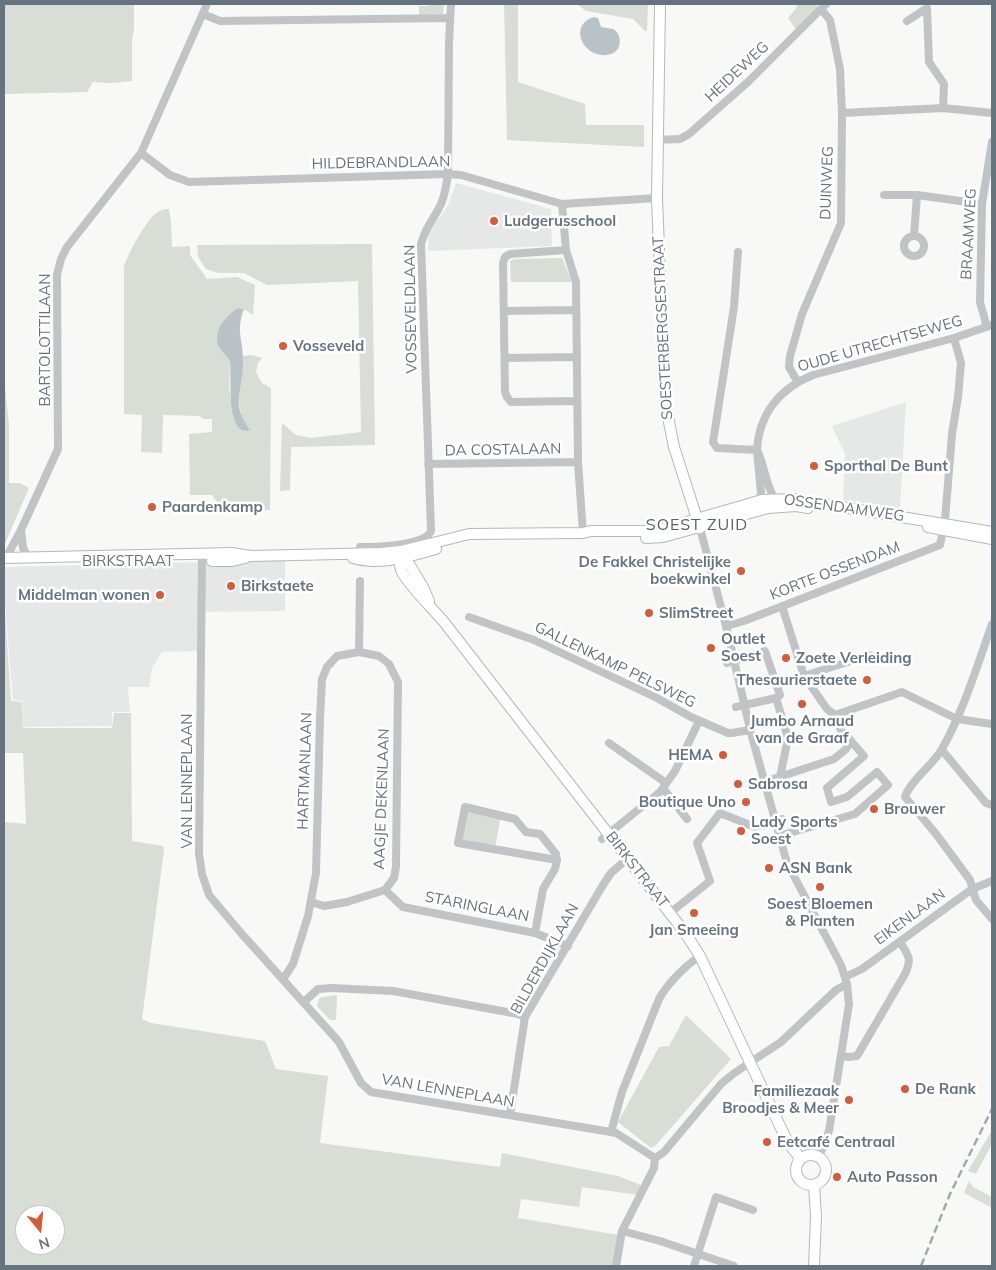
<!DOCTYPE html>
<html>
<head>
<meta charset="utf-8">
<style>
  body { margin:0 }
  #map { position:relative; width:996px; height:1270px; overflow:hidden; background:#f8f8f6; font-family:Mulish,sans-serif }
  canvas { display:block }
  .frame { position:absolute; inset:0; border:5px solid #66747f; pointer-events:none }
  .north { position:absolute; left:15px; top:1205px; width:50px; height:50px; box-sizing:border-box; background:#fff; border:1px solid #c2c7cc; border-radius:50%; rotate:163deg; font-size:14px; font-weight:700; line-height:20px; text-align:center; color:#66747f }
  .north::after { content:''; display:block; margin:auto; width:18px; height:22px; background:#d65c39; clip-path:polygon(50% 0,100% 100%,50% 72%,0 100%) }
</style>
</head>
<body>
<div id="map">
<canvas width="996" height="1270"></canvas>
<div class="frame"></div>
<div class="north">N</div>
</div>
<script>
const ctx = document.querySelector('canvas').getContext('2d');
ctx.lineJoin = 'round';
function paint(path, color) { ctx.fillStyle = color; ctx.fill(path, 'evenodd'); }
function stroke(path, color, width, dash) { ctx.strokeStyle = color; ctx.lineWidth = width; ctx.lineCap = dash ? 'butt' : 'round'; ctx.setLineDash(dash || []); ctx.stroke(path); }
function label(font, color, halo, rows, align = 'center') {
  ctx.font = font + ' Mulish,sans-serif'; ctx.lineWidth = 5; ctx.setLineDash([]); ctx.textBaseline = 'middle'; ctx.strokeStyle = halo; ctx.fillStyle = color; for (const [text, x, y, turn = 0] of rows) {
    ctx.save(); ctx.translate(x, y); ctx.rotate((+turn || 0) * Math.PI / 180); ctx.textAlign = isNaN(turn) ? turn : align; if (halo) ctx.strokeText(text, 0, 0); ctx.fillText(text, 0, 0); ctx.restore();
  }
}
paint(new Path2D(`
  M456 183 551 209 552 246 428 251 429 230 444 212 449 203Z
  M906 402 900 509 843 500 845 454 832 426Z
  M285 560V611L201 612 200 651 162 652 152 668 149 687H128L130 712H112V726L23 727V701L13 700 4 593V567Z`), '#e6e7e7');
paint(new Path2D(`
  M4 4H134V29L132 40V81L110 83 93 82 87 92 4 94Z
  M429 4H444L443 14 419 15V6H429Z
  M504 4H518V82L585 104 586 125H644V147L507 140Z
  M577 4H648L647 31H645L633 19 586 11Z
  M796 4H817L818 9 797 31 788 18 797 7Z
  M166 209H169L171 223 172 247 190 246V255L207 279 237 277 255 285 253 315 244 309 238 308C219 320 220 327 220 347L229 358 230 363 229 387 234 417 242 420C240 409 238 399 239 388 240 377 244 367 243 356L251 355 262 358 258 363 256 372 262 383 271 388 270 510H222L212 495H190L189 434 212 432V419H204L198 416 163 415 162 453 141 452 142 415 124 414V267C128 253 145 223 155 214 158 211 162 210 166 209Z
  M372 244 375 445 291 447 290 490 280 491 282 423 296 435 311 438 361 432 358 281 267 285 244 273H218L206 269 198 257 197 245Z
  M562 258 572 282H511L510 261 514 259Z
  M4 386H5L9 425V483H20L29 488 4 546Z
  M4 598 11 701 22 702 23 728H112L114 713H131L132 841 163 846 164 850 142 1019 151 1023 265 1041 276 1069 328 1076 320 1143 500 1167 502 1153 618 1176 641 1185 638 1195 582 1187 579 1207 521 1199 518 1218 619 1235 615 1266H4V822L26 824 23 753H4ZM25 1215H55V1245H25Z
  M466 810 501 815 495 848 461 841Z
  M337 995 336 1020H330L317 1006 319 999 322 997Z
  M686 1015 731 1059 656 1145 651 1148 618 1122 659 1047 669 1046Z
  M992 1130V1144L976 1174 968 1171Z
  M969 1181 973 1187 992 1197V1208L964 1193Z`), '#d8ddd6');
paint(new Path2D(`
  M594 17 598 18 601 27C604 28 610 28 613 29 623 34 622 51 611 54 585 62 566 25 594 17Z
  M238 308 244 309C235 332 244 341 243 363 243 390 230 404 250 430 225 438 232 375 230 363 229 356 222 353 219 347 212 331 226 315 238 308Z`), '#b9c3c7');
const major = new Path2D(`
  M660 4 657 198 665 402 674 447 700 528
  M928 527 992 539
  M646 538 663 537 768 508 796 506 808 508
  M401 551C400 557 399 564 401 570 407 584 433 609 444 622L686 934 700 956 788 1143 801 1159
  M402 552 423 587 429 601
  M4 558 232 553 251 556 382 553 401 551 469 534 583 533 591 531H646L662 529 762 500 793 499 992 532
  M353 558C381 566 409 556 436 549
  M212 561H232L245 558
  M796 1170a15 15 0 1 1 30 0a15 15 0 1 1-30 0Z
  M814 1185 816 1216 814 1266`);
stroke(major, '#b4b8bc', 12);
stroke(new Path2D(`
  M203 14 220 21 450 18
  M907 21 927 8 929 62 944 84 943 108
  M842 113 943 108 992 113
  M657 140 680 139 689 134 749 81 826 4
  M141 153 170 175 189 182 448 174 461 175 562 204 657 198
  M884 195H917L982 204
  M562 204 566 250 576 282 578 462 583 533
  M914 236 917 195
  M904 246a10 10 0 1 1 20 0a10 10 0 1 1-20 0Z
  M566 250 510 254 505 257 503 263 505 392 507 397 511 402 577 401
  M738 252 734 307 713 442 717 448 757 450C759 414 780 388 813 375L954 338 992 325
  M504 311 576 310
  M987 327 980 302 982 204 992 142
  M505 358 577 357
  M797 381 789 367 790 356 802 314 841 223 842 113 840 69 830 20 821 9
  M757 450C765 466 765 484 775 499
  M757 452 761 492 760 501
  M428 464 578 462
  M700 528 726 626 751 733 787 863 841 965 847 984 849 1004 829 1131 819 1157
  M21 530 23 548 28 557
  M360 547C375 547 425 546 431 531L421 244C426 226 431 223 439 208 445 198 446 186 448 174L449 42 451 4
  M202 555 199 854 202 874 209 895 241 933 339 1042 361 1083 371 1092 611 1132 616 1133 655 1158
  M6 558 21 530 58 449 57 275 61 259 67 247 141 153 207 4
  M782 606 804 676 827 709 835 715 841 730 851 741
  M469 617 534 640 655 697 691 717 728 733H732L750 730
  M992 624C977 666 964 710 942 749 933 765 909 782 905 797L936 834 970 880 976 900 992 919
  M726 626 744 621 940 545 945 520 952 434 958 397 961 363 954 338
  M359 652 360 581
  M727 663 765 651 780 695 776 698 788 738 780 777
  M804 676 869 655 876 657
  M736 707 776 698
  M835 715 902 692 957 719 992 724
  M609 743 666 783
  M942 750 986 803 992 805
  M764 782 834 759 846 749 851 741 864 756 827 788 831 802 847 797 877 772 888 785 855 814 779 836
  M663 788 687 819
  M602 839 660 792 675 771 699 721
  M385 890 403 907 535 933 568 946
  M670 913 710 881 697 843 720 813 755 827 782 819
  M535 933 543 889 555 869 557 860 458 843 465 807 515 819 526 832 540 834 556 854 557 860
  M845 977 862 969 972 889 992 881
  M283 979 293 964 308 916 316 873 320 718 322 679 327 667 337 656 359 652 379 656 389 664 398 682 396 867 394 878 385 890 347 902 324 906 311 902
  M304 1002 318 989 332 988 393 991 518 1014 525 1017
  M841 1056 849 1057 857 1056 905 974C912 959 909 956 900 942
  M510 1115 525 1017 603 885 611 873 628 858
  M611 1132 622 1092 659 999C668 983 685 966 700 956
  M622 1231 660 1241 734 1266
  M616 1266 622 1231 654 1168 655 1158 664 1152 721 1084 733 1074 781 1042 836 990 847 984
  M694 1266 716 1197 753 1210`), '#c0c4c7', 8);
stroke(major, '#fff', 10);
stroke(new Path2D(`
  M921 1266 950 1194 992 1109`), '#a2a8ad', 2.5, [8, 4]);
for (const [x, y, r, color] of [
  [494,221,5,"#d65c39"],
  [283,346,5,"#d65c39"],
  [814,466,5,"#d65c39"],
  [152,507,5,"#d65c39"],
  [741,571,5,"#d65c39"],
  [231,586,5,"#d65c39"],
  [160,595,5,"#d65c39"],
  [649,613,5,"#d65c39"],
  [711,648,5,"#d65c39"],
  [786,658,5,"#d65c39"],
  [867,680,5,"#d65c39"],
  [802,704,5,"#d65c39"],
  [723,755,5,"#d65c39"],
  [738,784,5,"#d65c39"],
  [746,802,5,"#d65c39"],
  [874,809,5,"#d65c39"],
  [741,831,5,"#d65c39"],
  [769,868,5,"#d65c39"],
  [820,887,5,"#d65c39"],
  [694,913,5,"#d65c39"],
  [905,1089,5,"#d65c39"],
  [849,1100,5,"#d65c39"],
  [767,1142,5,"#d65c39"],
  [837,1177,5,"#d65c39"]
]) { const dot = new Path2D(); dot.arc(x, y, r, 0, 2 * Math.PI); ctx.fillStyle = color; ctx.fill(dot); stroke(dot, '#fff', 2); }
label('15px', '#66747f', '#fff', [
  ["HEIDEWEG",737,72,-43],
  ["HILDEBRANDLAAN",381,163,-1],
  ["DUINWEG",827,183,-88],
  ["BRAAMWEG",969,234,-87],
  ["VOSSEVELDLAAN",411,309,-91],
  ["SOESTERBERGSESTRAAT",663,328,-93],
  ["BARTOLOTTILAAN",45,340,-90],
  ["OUDE UTRECHTSEWEG",880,344,-16],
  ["DA COSTALAAN",503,450,-1],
  ["OSSENDAMWEG",844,508,8],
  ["BIRKSTRAAT",128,561],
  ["KORTE OSSENDAM",835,571,-21],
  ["GALLENKAMP PELSWEG",615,665,26],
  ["HARTMANLAAN",305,771,-88],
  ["VAN LENNEPLAAN",187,781,-90],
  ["AAGJE DEKENLAAN",382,799,-88],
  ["BIRKSTRAAT",637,870,52],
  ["STARINGLAAN",477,907,11],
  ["EIKENLAAN",910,917,-36],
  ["BILDERDIJKLAAN",545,959,-61],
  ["VAN LENNEPLAAN",448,1091,10]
]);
label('bold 15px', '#66747f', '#fff', [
  ["Ludgerusschool",504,221],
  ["Vosseveld",293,346],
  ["Sporthal De Bunt",824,466],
  ["Paardenkamp",162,507],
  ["De Fakkel Christelijke",731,562,"right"],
  ["boekwinkel",731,579,"right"],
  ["Birkstaete",241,586],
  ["Middelman wonen",150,595,"right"],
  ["SlimStreet",659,613],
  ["Outlet",721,639],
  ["Soest",721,656],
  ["Zoete Verleiding",796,658],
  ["Thesaurierstaete",857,680,"right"],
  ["Jumbo Arnaud",802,721,"center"],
  ["van de Graaf",802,738,"center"],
  ["HEMA",713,755,"right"],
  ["Sabrosa",748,784],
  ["Boutique Uno",736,802,"right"],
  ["Brouwer",884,809],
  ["Lady Sports",751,822],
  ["Soest",751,839],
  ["ASN Bank",779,868],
  ["Soest Bloemen",820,904,"center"],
  ["& Planten",820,921,"center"],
  ["Jan Smeeing",694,930,"center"],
  ["De Rank",915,1089],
  ["Familiezaak",839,1091,"right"],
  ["Broodjes & Meer",839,1108,"right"],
  ["Eetcafé Centraal",777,1142],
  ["Auto Passon",847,1177]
], 'left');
ctx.letterSpacing = '1px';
label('16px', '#57626a', '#fff', [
  ["SOEST ZUID",697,525]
]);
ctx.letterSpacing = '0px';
</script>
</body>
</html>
